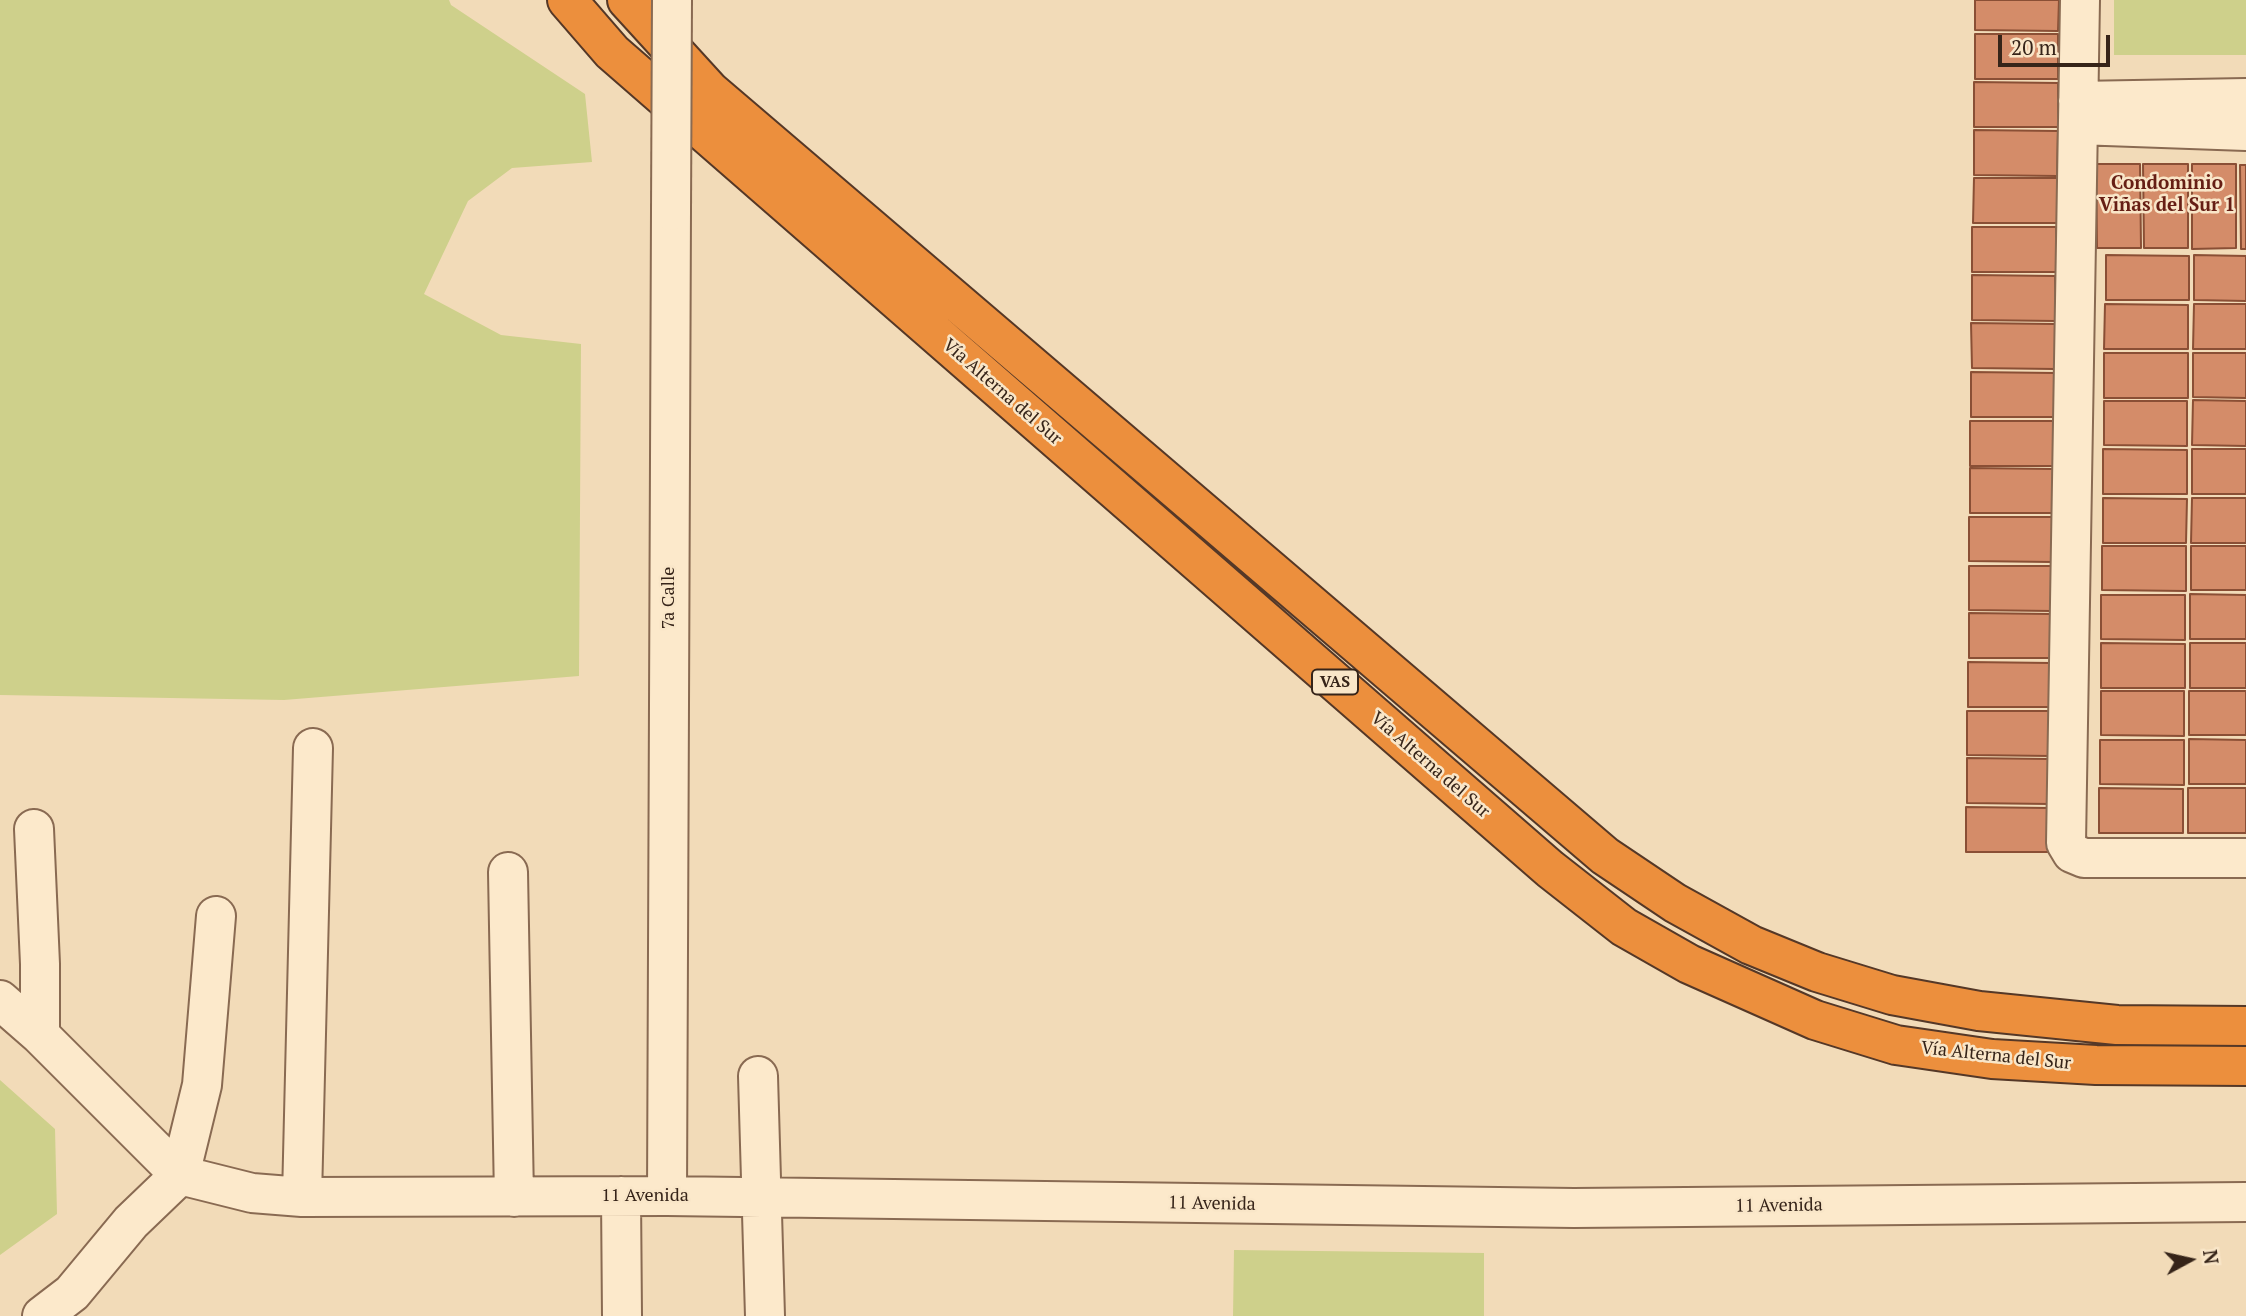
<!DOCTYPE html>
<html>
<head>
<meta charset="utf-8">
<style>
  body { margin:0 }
  #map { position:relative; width:2246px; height:1316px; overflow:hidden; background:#f2dbb8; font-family:"PT Serif",serif }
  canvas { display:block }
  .north { position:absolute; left:2155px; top:1225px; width:70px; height:70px; -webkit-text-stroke:5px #f9e6c8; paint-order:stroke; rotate:82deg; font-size:19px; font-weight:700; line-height:28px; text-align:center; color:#362419 }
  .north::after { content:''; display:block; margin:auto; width:24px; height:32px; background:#362419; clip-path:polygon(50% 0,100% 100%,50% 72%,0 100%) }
  .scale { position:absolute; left:1998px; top:35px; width:112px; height:32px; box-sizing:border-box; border:4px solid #362419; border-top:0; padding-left:9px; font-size:21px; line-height:24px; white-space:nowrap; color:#362419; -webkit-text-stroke:5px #f9e6c8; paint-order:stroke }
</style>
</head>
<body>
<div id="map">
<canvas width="2246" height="1316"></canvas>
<div class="north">N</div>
<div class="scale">20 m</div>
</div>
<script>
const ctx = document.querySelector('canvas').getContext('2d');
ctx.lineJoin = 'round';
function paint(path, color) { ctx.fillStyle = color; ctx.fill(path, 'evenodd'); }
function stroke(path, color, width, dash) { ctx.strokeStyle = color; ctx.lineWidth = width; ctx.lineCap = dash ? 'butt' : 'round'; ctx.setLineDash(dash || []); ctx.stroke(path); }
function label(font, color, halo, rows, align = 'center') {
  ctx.font = font + ' "PT Serif",serif'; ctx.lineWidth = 5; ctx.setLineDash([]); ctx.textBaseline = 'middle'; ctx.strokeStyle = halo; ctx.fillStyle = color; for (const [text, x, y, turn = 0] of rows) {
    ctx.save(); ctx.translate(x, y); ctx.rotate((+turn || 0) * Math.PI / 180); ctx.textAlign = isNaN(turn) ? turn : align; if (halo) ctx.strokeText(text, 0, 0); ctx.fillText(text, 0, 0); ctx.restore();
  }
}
paint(new Path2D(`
  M0 0H449L451 5 585 94 592 162 512 168 468 201 424 294 501 335 581 344 579 676 284 700 0 695Z
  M2114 0H2246V55H2114Z
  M0 1080 55 1129 57 1214 0 1255Z
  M1234 1250 1484 1253V1316H1233Z`), '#ced08b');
const building = new Path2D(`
  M1975 0H2059L2058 31 1975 30Z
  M1975 34H2058V79H1975Z
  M1974 82 2058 83V127H1974Z
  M1974 130 2058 131 2057 176 1974 175Z
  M2096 164H2140L2141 248H2097Z
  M2143 164H2188V248H2144Z
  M2192 164H2236V248L2192 249Z
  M2240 165H2246V249H2241Z
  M1974 178H2057V223H1973Z
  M1972 227H2056V272H1972Z
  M2106 255 2189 256V300H2106Z
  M2194 255 2246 256V301L2194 300Z
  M1972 275 2055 276 2056 321 1972 320Z
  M2105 304 2188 305V349H2104Z
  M2194 304H2246V349H2193Z
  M1971 323 2055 324V369L1972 368Z
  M2104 353H2188V398H2104Z
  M2193 353H2246V398L2193 397Z
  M1971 372 2055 373V417H1971Z
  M2193 400 2246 401V446L2192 445Z
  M2104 401H2187V446L2104 445Z
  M1970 421H2054V466H1970Z
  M2103 449 2187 450V494H2103Z
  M2192 449H2246V494H2192Z
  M1970 468 2054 469 2053 513H1970Z
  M2103 498 2187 499 2186 543H2103Z
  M2192 498H2246V543H2191Z
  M1969 517H2053V562L1969 561Z
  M2102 546H2186V591L2102 590Z
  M2191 546H2246V590H2191Z
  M1969 566H2052V611L1969 610Z
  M2190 594 2246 595V639H2190Z
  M2101 595H2185V640L2101 639Z
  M1969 613 2052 614V658H1969Z
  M2101 643 2185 644V688H2101Z
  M2190 643H2246V688H2190Z
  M1968 662 2051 663V707H1968Z
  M2101 691H2184V736L2101 735Z
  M2189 691H2246V735H2189Z
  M1967 711H2051V756L1967 755Z
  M2189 739 2246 740V784H2189Z
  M2100 740H2184V785L2100 784Z
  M1967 758 2051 759 2050 804 1967 803Z
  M2099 788 2183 789V833H2099Z
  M2188 788H2246V833H2188Z
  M1966 807 2050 808V852H1966Z`);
paint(building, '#d48c69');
stroke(building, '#8a4f35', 2);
const minor = new Path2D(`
  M2080 0 2066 843 2072 853 2084 858H2246
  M2078 101 2246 98
  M2078 125 2246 131
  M34 829 40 964V1035
  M508 872 514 1197
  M0 1000 40 1035 180 1175
  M758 1076 765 1316
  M180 1175 252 1193 302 1197 667 1196 1574 1208 2246 1202
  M621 1196 622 1316
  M667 1196 671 211
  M302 1197 313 748
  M42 1316 72 1293 131 1222 180 1175 202 1085 216 916`);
const highway = new Path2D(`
  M567 0 612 52 1550 869 1624 927 1689 964 1815 1020 1896 1045 1992 1059 2096 1065 2246 1066
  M627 0 710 91 1605 856 1675 903 1751 945 1817 972 1892 995 1979 1011 2117 1025 2246 1026`);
stroke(minor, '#896a52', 42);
stroke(highway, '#553827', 42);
stroke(minor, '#fce9cb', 38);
stroke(highway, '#ec8f3d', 38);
const minorBridge = new Path2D(`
  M671 211 672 0`);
stroke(minorBridge, '#896a52', 42, []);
stroke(minorBridge, '#fce9cb', 38);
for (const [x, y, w] of [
  [1335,682,46]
]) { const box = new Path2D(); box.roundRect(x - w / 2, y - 12.5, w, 25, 5); ctx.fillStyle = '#f9e6c8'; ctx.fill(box); stroke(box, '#362419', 2); }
label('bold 16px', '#362419', null, [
  ["VAS",1335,682]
]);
label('18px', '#362419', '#f9e6c8', [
  ["Vía Alterna del Sur",1002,392,41],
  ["7a Calle",669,598,-90],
  ["Vía Alterna del Sur",1430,765,41],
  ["Vía Alterna del Sur",1996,1056,6],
  ["11 Avenida",645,1196],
  ["11 Avenida",1212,1204,1],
  ["11 Avenida",1779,1206,-1]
]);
label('bold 19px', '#661e14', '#f9e6c8', [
  ["Condominio",2167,184],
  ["Viñas del Sur 1",2167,206]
]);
</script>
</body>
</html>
